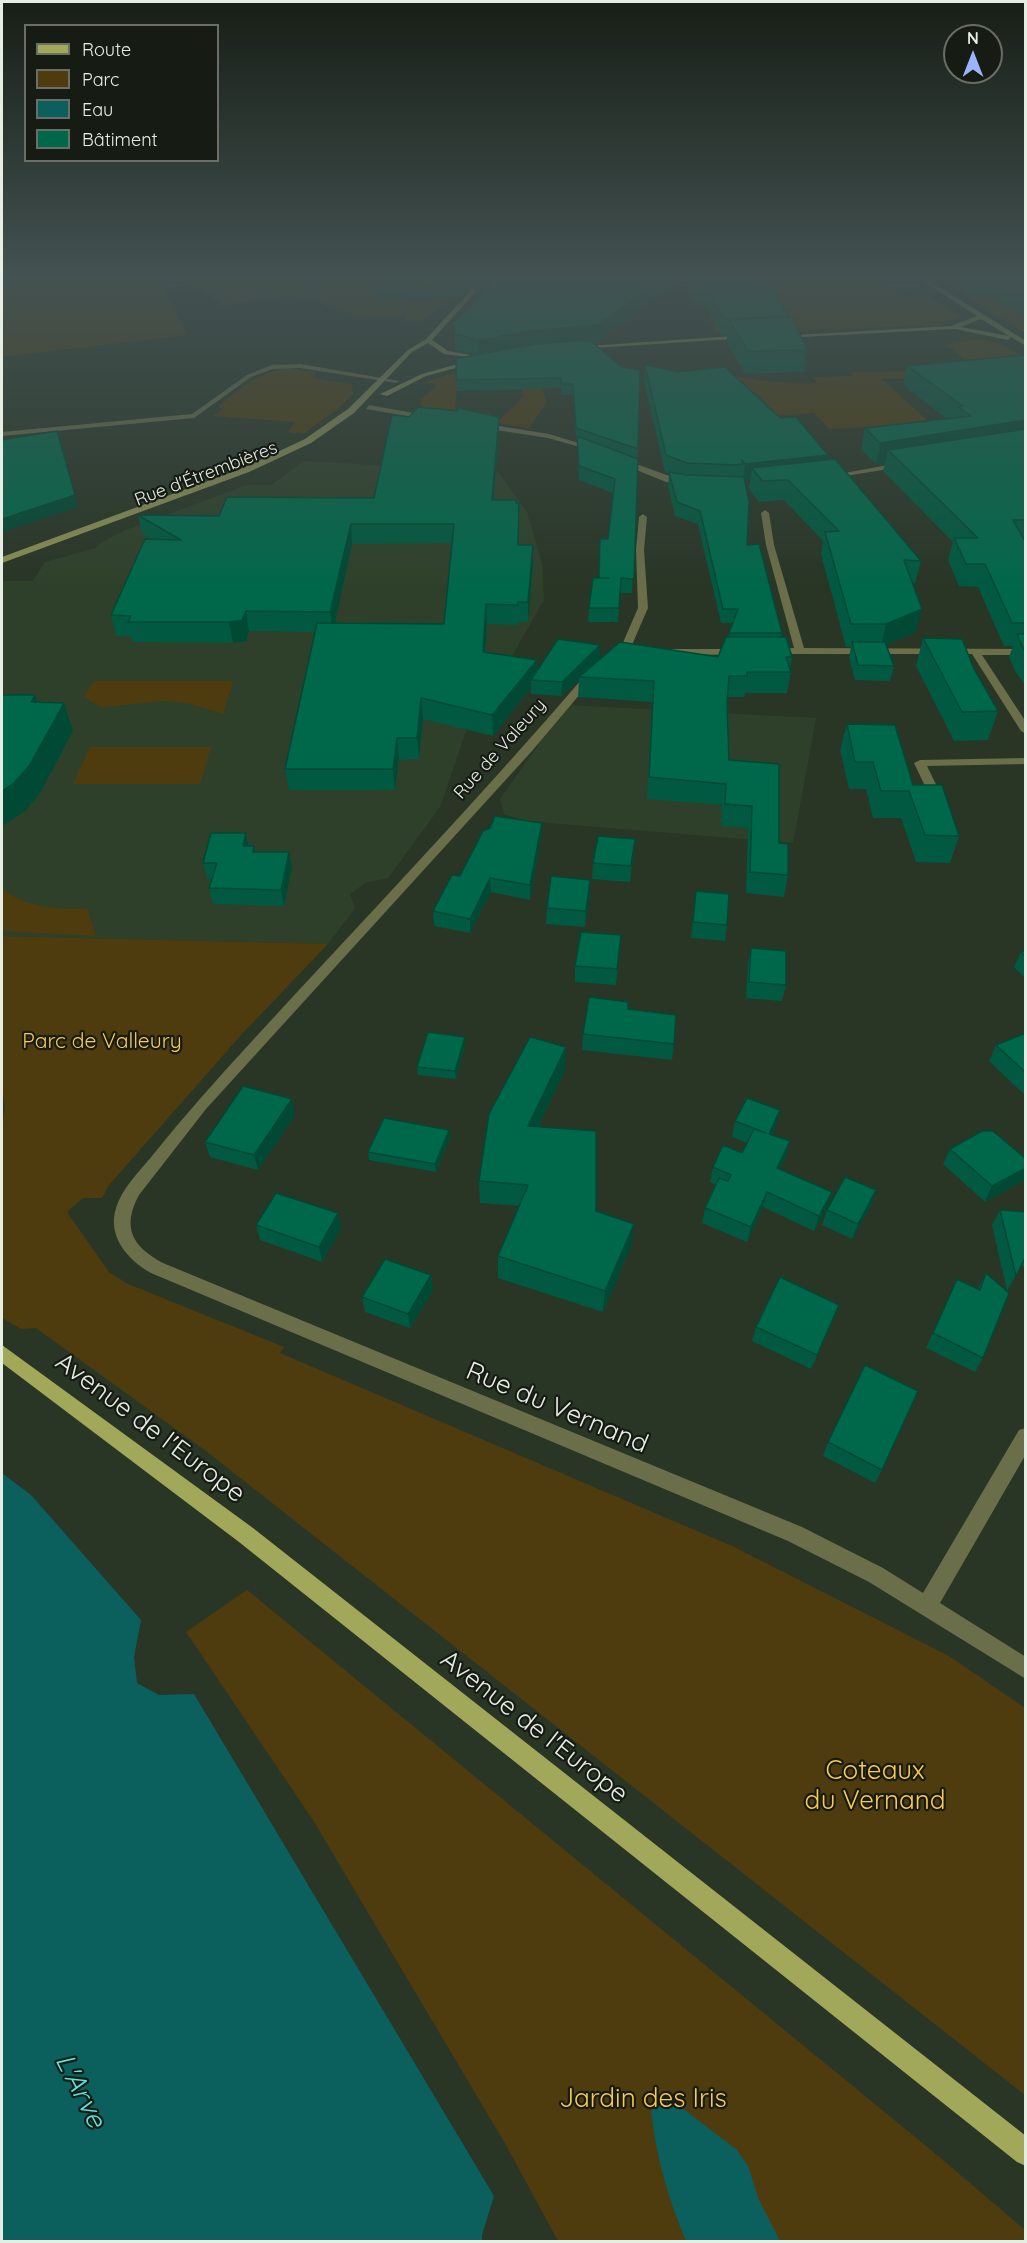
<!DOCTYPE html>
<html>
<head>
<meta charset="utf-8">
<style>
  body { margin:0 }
  #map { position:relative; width:1027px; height:2243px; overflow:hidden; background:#293626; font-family:Quicksand,sans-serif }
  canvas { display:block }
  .frame { position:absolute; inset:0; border:3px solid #e6eee4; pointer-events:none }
  .legend { position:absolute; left:24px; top:24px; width:195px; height:138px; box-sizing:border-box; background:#161b14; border:2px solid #696f67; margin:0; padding:8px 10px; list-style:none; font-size:18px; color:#e6eee4 }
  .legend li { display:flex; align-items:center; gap:12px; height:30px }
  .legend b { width:30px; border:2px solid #696f67 }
  .north { position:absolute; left:943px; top:24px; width:60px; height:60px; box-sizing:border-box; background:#161b14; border:2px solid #696f67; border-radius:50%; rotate:0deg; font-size:16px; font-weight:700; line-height:24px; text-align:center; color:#e6eee4 }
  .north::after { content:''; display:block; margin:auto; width:21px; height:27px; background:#9cb4fd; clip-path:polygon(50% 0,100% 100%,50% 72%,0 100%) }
</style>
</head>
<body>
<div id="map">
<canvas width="1027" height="2243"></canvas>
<div class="frame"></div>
<ul class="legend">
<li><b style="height:8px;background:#a2a85a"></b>Route</li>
<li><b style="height:16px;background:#4e3c0e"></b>Parc</li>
<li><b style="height:16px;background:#0b5f5c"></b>Eau</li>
<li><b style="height:16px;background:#00684a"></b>Bâtiment</li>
</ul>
<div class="north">N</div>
</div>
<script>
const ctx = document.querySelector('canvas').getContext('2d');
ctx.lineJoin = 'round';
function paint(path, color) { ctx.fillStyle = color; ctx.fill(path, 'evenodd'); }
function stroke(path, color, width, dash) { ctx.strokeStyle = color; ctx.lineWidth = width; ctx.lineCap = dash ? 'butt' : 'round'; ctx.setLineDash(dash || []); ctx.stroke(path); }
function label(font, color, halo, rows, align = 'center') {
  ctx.font = font + ' Quicksand,sans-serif'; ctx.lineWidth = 4.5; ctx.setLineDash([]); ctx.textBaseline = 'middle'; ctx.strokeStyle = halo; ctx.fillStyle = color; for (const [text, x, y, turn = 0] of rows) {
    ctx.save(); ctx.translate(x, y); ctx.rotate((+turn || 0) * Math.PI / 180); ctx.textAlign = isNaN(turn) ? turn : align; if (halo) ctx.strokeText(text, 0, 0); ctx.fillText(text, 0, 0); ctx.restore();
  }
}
paint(new Path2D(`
  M304 461 498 472 527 512 542 564 544 600 478 715 466 731 440 807 388 878 365 883 350 894 355 908 328 944 2 936V581H33L45 562 95 548 102 542 126 530 247 485H271Z
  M567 705 816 718 793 843 525 821 504 814 500 799Z`), '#2f402a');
paint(new Path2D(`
  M2 276H156L188 335 2 357Z
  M165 276H292L300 285 309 283 302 276H401L378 300 445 303 421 321 405 320 407 314C385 315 353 318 333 309 322 305 322 300 308 299 280 296 252 300 224 305L199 289Z
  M761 276H869L903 297 926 294 962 317 937 325 715 333 709 314 720 313Z
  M934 276H959L1019 313 1025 314V333Z
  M973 339 996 342 1026 358 989 375 882 379 929 422 902 458 870 427 829 429 814 413 775 416 759 394 655 373C681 374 709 372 735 376 763 381 789 385 817 383L813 377 853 376 850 372 973 370 952 347 941 346Z
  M544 356 568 358 556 364 555 371 539 379 547 402 529 428 496 423 523 397 520 370H481L459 373 455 408 460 413H491C488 415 483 419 479 419 464 421 428 417 420 404L421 399 437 386 433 383 419 384 482 364Z
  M288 368 317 372 312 378 352 384 353 394 337 410 303 434 288 432 295 422 213 416 223 409 218 407C241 388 257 372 288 368Z
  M94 681H233L223 714 192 704 165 701 101 707 84 697Z
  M90 747H211L200 784H73Z
  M2 886C15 907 65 911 87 908L96 936 2 931Z
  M2 936 328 944 242 1034 109 1185 102 1198H83L67 1212 109 1272 128 1284 284 1347 280 1353 732 1546 949 1656 1025 1708V2095L206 1451 36 1328 21 1329 2 1318V1129L5 1107 2 1088Z
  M247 1590 931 2150 1025 2230V2241H558L506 2145 313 1820 186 1632Z`), '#4e3c0e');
paint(new Path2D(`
  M2 1473 31 1495 141 1620 134 1657 137 1683 159 1695 194 1694 494 2196 482 2235V2241H2Z
  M669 2098 737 2150 748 2166 759 2200 780 2241H686C668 2198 656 2157 651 2110L663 2105Z`), '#0b5f5c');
paint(new Path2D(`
  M300 364 400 381 396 383 300 368 273 369 251 377 194 418 2 436V432L192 414 247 375 272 365Z
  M369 405 430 416 434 418 430 420 366 409Z
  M480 423 549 434 598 449 594 451 548 438 477 427Z
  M620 458 691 484 687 486 666 482 617 462 616 460Z
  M904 462H907V466L827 479 823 477Z
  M765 510 769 513 774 545 804 648 1026 649V655H982L1026 722V734L1021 731 972 654H768V650L772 649 794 648 766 545 761 513Z
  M643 514 647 517 644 550 648 608 628 654 623 657 618 654 638 608 636 550 639 517Z
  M664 649H739L744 652 739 655 660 654V650Z
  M588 672 597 674 532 751 206 1109 139 1195C121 1228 133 1247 163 1263L802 1527 883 1568 923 1593 1019 1430 1026 1428V1454L940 1603 1026 1657V1679L869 1582 788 1541 151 1273C128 1260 107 1237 116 1208 122 1188 139 1172 152 1156 184 1116 218 1078 253 1040 365 918 480 798 588 672Z
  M1026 758V764L927 766 945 803 939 806 933 803 914 763 920 760Z`), '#6a6e49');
paint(new Path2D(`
  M484 276H490L432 340 448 351 476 356V358L444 354 428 343 412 352 354 413 311 443 249 472 2 563V557L243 468 305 439 348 409 408 350 426 339Z
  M915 276H922L1026 341V346L1011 337 1008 340 955 329 781 338 778 336 951 326 977 316ZM981 319 1009 336 961 327Z
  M748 335 750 338 577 349 574 347Z
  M476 359 478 362 426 376 387 396 380 394 422 374Z`), '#8a8f53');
paint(new Path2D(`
  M2 1345 253 1528 1026 2136V2166L1017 2162 239 1542 2 1363Z`), '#a2a85a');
paint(new Path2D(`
  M294 276H338L337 280 302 284Z
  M369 276H769L788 317 807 350 804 372 745 374 727 342V335H722L706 305H693L684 277 597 341H592L638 449 632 593H620L618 622H588L589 608 598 578 608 539 613 493 579 480 577 439H576L573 394 561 395V388L457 391 456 359 476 355 455 350V339L454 323 480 296 474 297V284L461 298 407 301 378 300Z
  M952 276H1026V314L1019 313 999 301 972 294 958 286Z
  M1026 355V686L1015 671 1009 657 1013 646H1004L978 587 959 586 948 560 953 542 883 471 885 463 876 464 861 449 865 428 947 419 903 385 907 366Z
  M645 365 780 418 827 460 921 561 915 583H913L916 632 886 644 894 666 890 681 855 680 849 657 851 647H846L821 554 823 541 784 500 759 502 749 489 750 480 745 481 747 545 782 633 781 637 792 657 790 669 791 672 787 693H745L744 697H728L729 760 779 843 788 875 784 897 746 893 748 828 721 826 722 805 647 799 652 702 578 697 579 680 561 696 531 694V687L493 736 423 719 419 759 399 760 395 790H289L285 769 315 632 249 631 246 641 233 643 133 642 131 636H116L111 615 151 539 142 534 138 515 219 516 374 498 499 435 494 500 518 545 533 565 528 622H518V625L487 624 485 652 537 660V672L600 645V659L718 657 728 637 733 623H721L698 524 675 516 668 485 669 473 665 472 644 381ZM452 543 444 624 334 623 352 544Z
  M923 638 974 669 998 711 988 740 954 741 916 666Z
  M847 724 913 785 959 836 950 863 916 862 901 818H873L866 789H849L840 750Z
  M246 833 249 846 256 852 292 868 284 906 213 904 209 888 212 879H207L203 863Z
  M541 837 530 900 491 892 470 933 434 926 433 911 460 876Z
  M635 839 630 882 592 879 593 863Z
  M696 891 727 925 725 941 691 938Z
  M590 895 585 927 546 924 547 908Z
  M621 935 616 985 575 982V966Z
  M751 948 786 985 782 1001 746 998 748 964Z
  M1026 950V979L1014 967 1021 952Z
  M628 1009 674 1044 672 1060 582 1050 583 1034Z
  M1026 1033V1096L989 1061 996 1045Z
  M465 1037V1045L456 1079 418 1075 417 1067Z
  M565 1070 538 1127 596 1211 631 1246 603 1312 498 1278V1256L519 1206 480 1203 479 1181Z
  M780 1110 776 1126 772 1135 790 1141 786 1156 780 1169 832 1192 827 1208 814 1231 763 1207 747 1242 702 1223 705 1208 716 1185 710 1182 713 1167 742 1153 747 1143 732 1137 735 1121Z
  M295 1115 258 1170 210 1157 205 1142Z
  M450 1138 436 1172 369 1160 368 1152Z
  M950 1149 1026 1159V1177L1024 1180 985 1202 943 1164Z
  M876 1190 871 1206 852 1239 822 1225 827 1210Z
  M1000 1210 1026 1212V1266H1021L1007 1291 992 1225Z
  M338 1213 341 1228 322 1262 260 1240 256 1225Z
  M986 1273 983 1358 975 1372 926 1348 957 1279 978 1289Z
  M431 1275 433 1290 410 1328 365 1312 362 1297Z
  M839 1305 811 1369 752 1341 756 1327Z
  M828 1442 882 1470 875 1483 823 1456Z`), '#005940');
paint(new Path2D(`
  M315 276H338L337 280 302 284 301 278Z
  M467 276H481L496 280V295L474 297V284L461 298 407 301 406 286Z
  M666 276H684L597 341 536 346 478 355V340Z
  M499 417V435L492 519V500Z
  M1026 420V440L888 450 885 463 876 464 880 443Z
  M828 455 825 472 752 468 750 480 743 481 745 464Z
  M75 495 78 507 2 532V519Z
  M351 524 352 544 333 632 330 612Z
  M533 545V565L528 622V602Z
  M486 604 487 624 484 673 483 652Z
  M922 609 916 632 881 647 886 624Z
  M246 611 249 631 246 641 233 643 229 622Z
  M600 645V659L579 677V680L561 696 562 682Z
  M537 660V680H531V687L493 736 492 715Z
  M35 695 44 724 31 702Z
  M421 698 423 719 419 759 417 738Z
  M64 703 73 731 39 795 24 812 2 826V791Z
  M397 738 399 760 395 790 393 769Z
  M542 823 541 837 530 900V885Z
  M246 833 249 849 243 846Z
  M289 852 292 868 284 906 281 890Z
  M490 878 491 892 470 933V919Z
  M590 880V895L585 927 586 911Z
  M465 1037V1045L456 1079 455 1071Z
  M566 1047 565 1070 527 1149 528 1126Z
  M292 1099 295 1115 258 1170 254 1155Z
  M780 1110 776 1126 765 1150 769 1134Z
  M449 1130 450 1138 436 1172 435 1164Z
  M790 1141 786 1156 773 1184 777 1168Z
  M1026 1168V1177L1024 1180 985 1202 992 1186Z
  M876 1190 871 1206 852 1239 858 1224Z
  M767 1192 763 1207 747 1242 751 1227Z
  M832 1192 827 1208 814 1231 819 1216Z
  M338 1213 341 1228 322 1262 319 1247Z
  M634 1224 631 1246 603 1312 605 1291Z
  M431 1275 433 1290 410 1328 408 1314Z`), '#004934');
const building = new Path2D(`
  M299 276H315L301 278Z
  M373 276H467L461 283 406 286 377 285Z
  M479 276H666L598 325 536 330 478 340 455 334 454 323 496 280 474 282Z
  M690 276H769L788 316 724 319 707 290H694Z
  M982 276H1026V293L1004 281Z
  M792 317 807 350 748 351 729 320Z
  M590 340 621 367 640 370 638 449 576 428 573 384H561V378L456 380V359L459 358 536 344Z
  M1026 355V420L880 443 865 428 971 416 958 407 963 406 907 366Z
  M645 365 678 372 725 367 780 418 796 417 828 455 745 464 742 460 743 464 735 465 687 463 666 455Z
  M418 407 458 411V408L499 417 492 500H516V503H519L518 545H533L528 602H518V605L486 604 483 652 537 660 492 715 421 698 417 738H397L393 769H285L317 623 444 624 454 524H351L330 612 246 611 242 620 229 622H128L131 616 111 615 145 539 181 540 138 515 219 516 227 497 374 498 392 415 409 417Z
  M1026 429V520H1013L1026 543V623H1012L985 564H966L954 538H978L888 450Z
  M57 431 75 495 2 519V440Z
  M577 436 638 459 634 579 621 578 619 608H589L593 578H609H599L600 539H608L615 479 579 466Z
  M835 459 921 561 904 560 922 609 886 624H851L825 532 839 531 788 480 762 481 752 468Z
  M669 472 686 475 744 477 749 502 747 545 759 544 782 633H729L738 609H723L700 511 677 502Z
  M1017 634H1026V652L1023 648Z
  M726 637H786L792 657H786L791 672H747V676H729L727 703 729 760 779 764V843L788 844V875L750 872 752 806 725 804 726 784 649 777 654 681 579 677 620 642 718 657Z
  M923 638 962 639 974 669 998 711 962 712Z
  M558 639 600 645 562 682 531 680Z
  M852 642H885L894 666 858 665Z
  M2 695H35L31 702 64 703 29 766 14 783 2 791Z
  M847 724 895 725 913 785H942L959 836 925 835 909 791H881L873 762H855Z
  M495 816 542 823 530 885 490 878 470 919 433 911 452 875 460 876 483 831 490 828Z
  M211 833H246L243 846H254L253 852H289L281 890 209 888 217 863H203Z
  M598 836 635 839 631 866 593 863Z
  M551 876 590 880 586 911 547 908Z
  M696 891 729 894 727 925 693 922Z
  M581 932 621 935 617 969 575 966Z
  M751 948 786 951V985L749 982Z
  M1026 950V957L1021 952Z
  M589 997 628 1002V1009L676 1015 674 1044 583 1034Z
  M428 1032 465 1037 455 1071 417 1067Z
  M1026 1033V1073L996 1045Z
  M530 1037 566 1047 528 1126 596 1131V1211L634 1224 605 1291 498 1256 528 1185 479 1181 489 1114Z
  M243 1086 292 1099 254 1155 205 1142Z
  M747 1098 780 1110 769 1134 790 1141 777 1168 832 1192 819 1216 767 1192 751 1227 705 1208 719 1178 728 1181 731 1175 713 1167 723 1145 742 1153 754 1129 766 1133 735 1121Z
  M384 1118 449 1130 435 1164 368 1152Z
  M982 1131H993L1026 1159V1168L992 1186 950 1149Z
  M845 1177 876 1190 858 1224 827 1210Z
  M276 1193 338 1213 319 1247 256 1225Z
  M1000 1210 1026 1212V1256L1016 1276Z
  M385 1259 431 1275 408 1314 362 1297Z
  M986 1273 1009 1293 983 1358 933 1333 957 1279 980 1290Z
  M780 1277 839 1305 817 1355 756 1327Z
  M865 1365 918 1391 882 1470 828 1442Z`);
paint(building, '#00684a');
stroke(building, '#004934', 1.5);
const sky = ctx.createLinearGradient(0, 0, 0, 590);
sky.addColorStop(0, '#171e15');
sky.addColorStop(0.47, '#435252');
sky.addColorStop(1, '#43525200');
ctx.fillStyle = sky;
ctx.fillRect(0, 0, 1027, 590);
label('18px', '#e6eee4', '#161b14', [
  ["Rue d'Étrembières",206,474,-21],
  ["Rue de Valeury",500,749,-48]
]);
label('21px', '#fdcb4b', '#161b14', [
  ["Parc de Valleury",102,1042]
]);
label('26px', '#e6eee4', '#161b14', [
  ["Rue du Vernand",557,1408,23],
  ["Avenue de l'Europe",150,1428,37],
  ["Avenue de l'Europe",534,1727,38]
]);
label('26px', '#fdcb4b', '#161b14', [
  ["Coteaux",875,1771],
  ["du Vernand",875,1801],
  ["Jardin des Iris",643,2099]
]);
label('italic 27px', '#58e6e0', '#161b14', [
  ["L'Arve",80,2091,63]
]);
</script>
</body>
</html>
